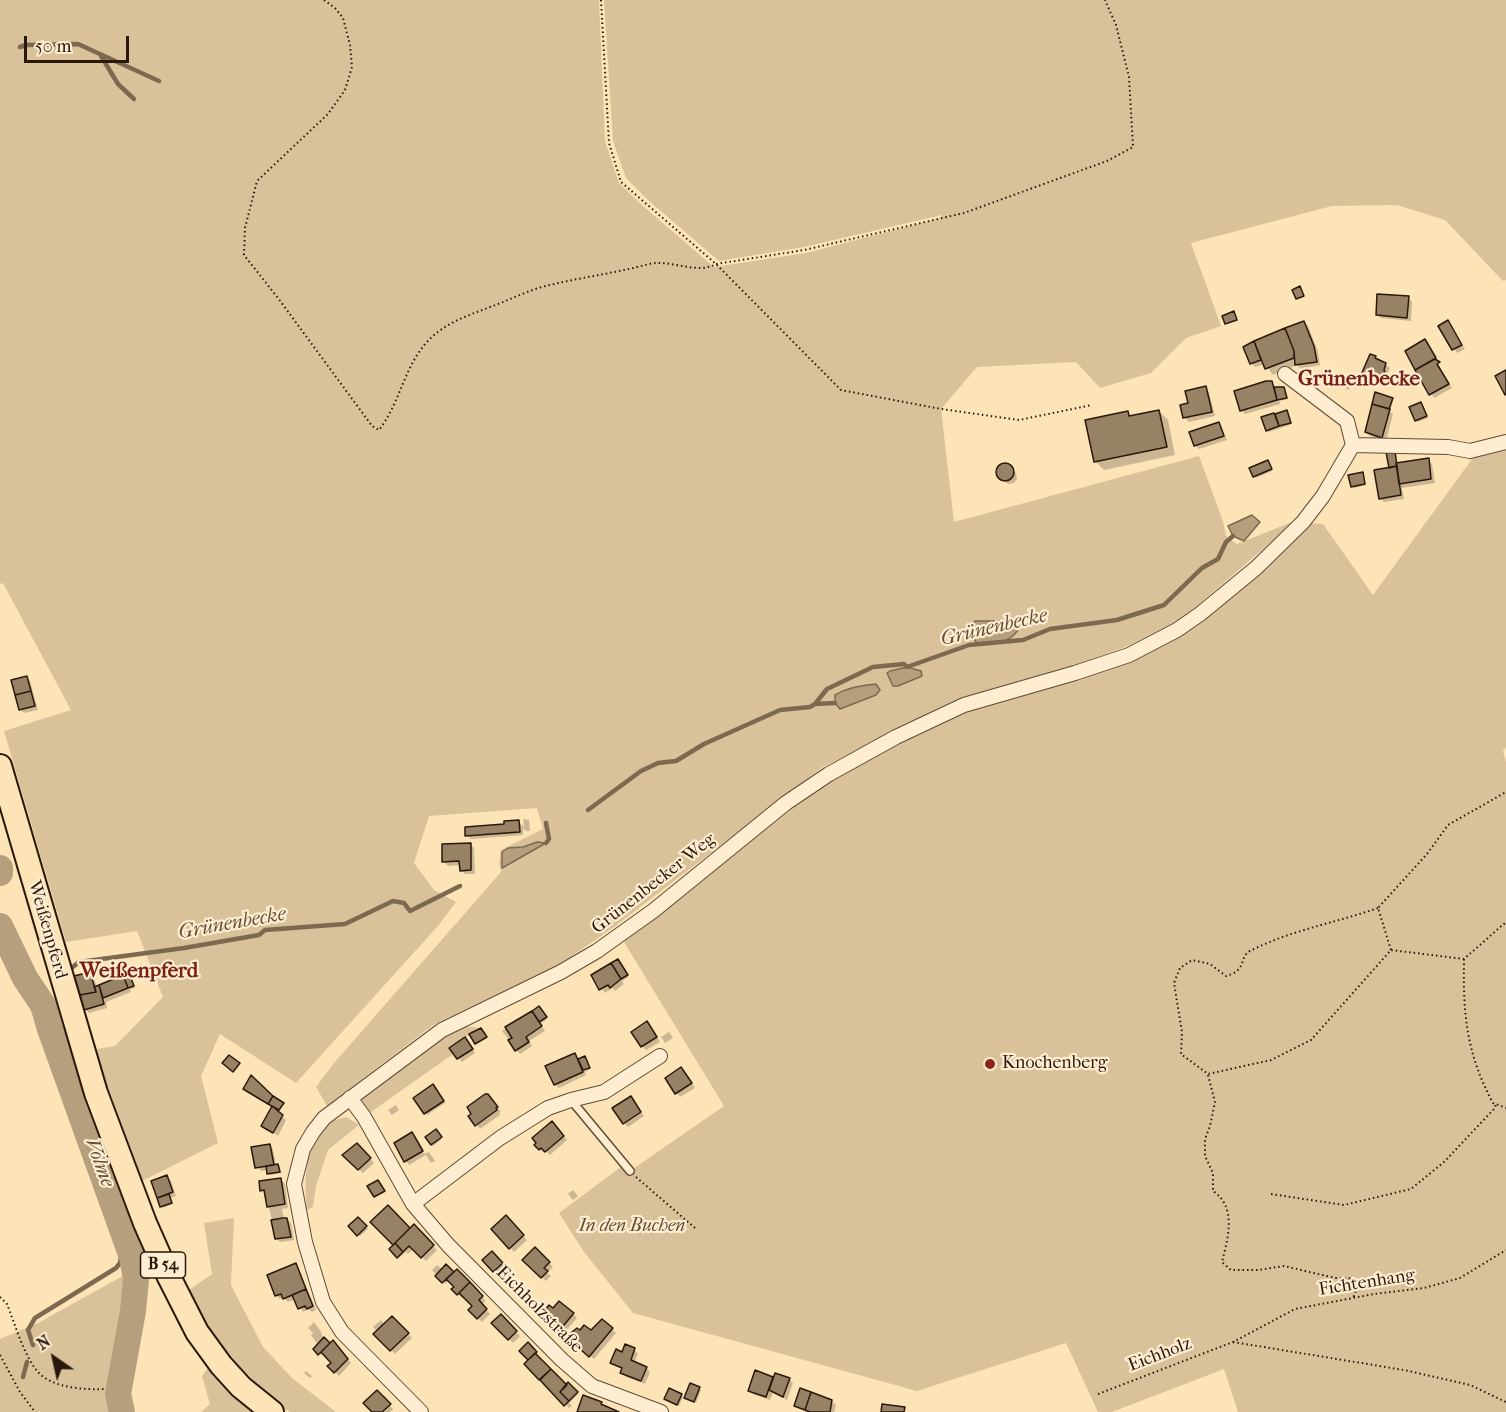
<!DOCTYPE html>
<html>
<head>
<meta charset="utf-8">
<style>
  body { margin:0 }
  #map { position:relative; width:1506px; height:1412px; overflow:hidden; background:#fde4b7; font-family:"IM FELL French Canon",serif }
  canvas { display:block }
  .north { position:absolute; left:24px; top:1328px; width:60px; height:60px; -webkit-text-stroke:4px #feedd0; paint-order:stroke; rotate:326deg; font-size:16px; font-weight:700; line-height:24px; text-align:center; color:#2a180c }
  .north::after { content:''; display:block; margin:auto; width:21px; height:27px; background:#2a180c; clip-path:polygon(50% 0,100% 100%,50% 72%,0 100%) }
  .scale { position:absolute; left:24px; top:36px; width:105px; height:27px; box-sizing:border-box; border:3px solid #2a180c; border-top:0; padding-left:8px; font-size:18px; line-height:21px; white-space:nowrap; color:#2a180c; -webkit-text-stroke:4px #feedd0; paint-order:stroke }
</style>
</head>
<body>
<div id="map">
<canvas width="1506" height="1412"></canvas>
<div class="north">N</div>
<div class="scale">50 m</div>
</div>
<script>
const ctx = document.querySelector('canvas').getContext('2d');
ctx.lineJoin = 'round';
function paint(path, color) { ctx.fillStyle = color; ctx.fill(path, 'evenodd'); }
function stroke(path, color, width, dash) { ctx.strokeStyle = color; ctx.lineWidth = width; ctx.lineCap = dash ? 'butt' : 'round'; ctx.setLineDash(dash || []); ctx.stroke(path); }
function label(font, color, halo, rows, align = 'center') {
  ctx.font = font + ' "IM FELL French Canon",serif'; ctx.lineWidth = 4.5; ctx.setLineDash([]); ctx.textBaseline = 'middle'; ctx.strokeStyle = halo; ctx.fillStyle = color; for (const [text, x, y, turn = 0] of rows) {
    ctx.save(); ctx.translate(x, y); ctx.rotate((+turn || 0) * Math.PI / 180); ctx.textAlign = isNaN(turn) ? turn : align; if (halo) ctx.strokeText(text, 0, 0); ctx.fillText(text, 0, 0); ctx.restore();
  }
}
paint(new Path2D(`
  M0 0H599L605 141 619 183 643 206 714 267 806 253 941 218 942 215 804 247 719 261 649 201 626 178 613 141 604 0H1506V280L1503 281 1445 220 1397 205 1332 206 1191 243 1221 326 1186 338 1151 373 1100 388 1076 362 977 367 941 409 954 522 1199 456 1223 521 1226 536 1237 544 1297 520 1177 623 1125 647 1072 666 962 698 823 767 614 927 559 965 433 1025 327 1106 316 1087 334 1063 501 872 499 863 501 850 543 829 537 808 429 816 414 863 434 890 456 902 437 927 296 1083 220 1034 201 1076 218 1143 142 1181 91 1050 115 1046 163 997 137 931 66 942 4 731 71 710 3 583 0 584Z
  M1506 447V747L1503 751 1506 762V1412H1238L1224 1369 1112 1412H1098L1066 1343 917 1391 633 1313 584 1252 559 1213 622 1166 630 1171 724 1106 624 942 831 778 964 711 1095 674 1184 634 1253 579 1311 523 1323 524 1373 595 1475 455Z
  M462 1026 481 1028 449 1048 453 1054 364 1117 353 1102 442 1030Z
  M346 1117 359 1125 328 1150 316 1186 313 1207 307 1210C304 1181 304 1145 328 1124 333 1120 340 1119 346 1117Z
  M234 1218 231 1285 263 1347 292 1378 336 1412H290L274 1402 239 1368 209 1332 186 1292 212 1274 204 1223Z
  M130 1272C135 1289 140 1305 139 1322 137 1353 113 1381 128 1412H0V1339L38 1323Z
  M209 1366 224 1385 256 1412H201L210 1404 202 1376Z`), '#d9c19a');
const water = new Path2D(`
  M1252 515 1260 522 1244 541 1233 536 1228 526Z
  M975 621H1012L1019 628C1010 645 995 642 977 643L973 638 971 626Z
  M907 667 921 671 922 676 898 686H893L887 673 890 671Z
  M876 684 880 690 876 695 840 709 835 703V695C848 687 862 685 876 684Z
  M537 842 546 843 502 868V852L508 848 523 847Z`);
paint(water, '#b59f7d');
stroke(water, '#7d6950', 1.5);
paint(new Path2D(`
  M1408 298 1412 302 1411 321 1381 318 1377 314Z
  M1304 322 1308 326 1318 352 1320 365 1301 369 1297 365 1273 375 1265 364 1255 367 1251 363 1245 348Z
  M1440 326H1451L1465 349 1457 353Z
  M1425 341 1452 388 1434 398 1407 351Z
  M1375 357 1390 368 1387 375 1388 377 1382 386 1366 379 1362 375Z
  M1345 378 1351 381 1349 390 1343 387Z
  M1271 382 1276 389H1284L1288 399 1279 401 1280 404 1245 414 1241 410Z
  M1205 388 1209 392 1215 416 1189 422 1185 418 1182 406 1190 404Z
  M1392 399 1393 401 1390 412 1393 414 1386 441 1370 436 1366 432Z
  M1421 404 1428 418 1418 422 1411 408Z
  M1159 411 1168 420 1175 455 1104 470 1095 461 1127 412 1132 417Z
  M1287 412 1292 424 1269 432 1263 418Z
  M1218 424 1222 428 1227 440 1199 449 1195 445Z
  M1394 452 1397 464 1428 460 1432 464 1435 483 1402 488 1404 499 1384 502 1380 498Z
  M1269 463 1272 471 1256 478 1254 476Z
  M1006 465 1016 473 1017 479 1014 483 1008 484 999 477 998 471 1001 466Z
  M1362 474 1366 485 1354 488 1352 486Z
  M26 677 30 681 38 710 24 713 20 709Z
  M523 819 529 820 530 831H526L523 828V835L471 839 467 835 519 822 524 827Z
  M470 844 474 848 475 874H465L461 870V865L448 866 444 862Z
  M619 962 628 977 622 981 624 984 615 991 613 988 605 993 593 976Z
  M90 974 94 978 97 987 129 975 135 988 130 989 131 992 106 1002 107 1008 89 1013 85 1009Z
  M539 1008 547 1019 540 1024 545 1031 529 1041 532 1046 520 1054 502 1031Z
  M651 1027 660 1042 646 1050 642 1046Z
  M669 1032 673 1038 665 1043 661 1037Z
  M469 1043 475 1053 462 1062 451 1048Z
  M575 1055 580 1060 586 1059 590 1069 585 1072 586 1075 559 1088 555 1084Z
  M685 1073 695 1088 680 1097 667 1079Z
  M434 1087 445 1103 427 1115 415 1098Z
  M631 1097 644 1116 628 1127 624 1123Z
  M492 1099 501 1112 499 1113 500 1115 480 1129 470 1116Z
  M396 1105 399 1110 392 1115 388 1110Z
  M273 1109 286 1120 278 1136 263 1125Z
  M555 1127 567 1140 550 1155 546 1151 544 1153 536 1145Z
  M436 1131 442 1139 433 1146 427 1137Z
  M412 1134 424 1154 429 1152 435 1161 431 1163 426 1155 409 1165 406 1161Z
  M269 1145 273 1149 276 1166 280 1167 281 1173 270 1175 268 1170 261 1171 257 1167Z
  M357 1145 374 1163 363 1173 344 1155Z
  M167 1177 171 1181 176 1196 170 1198 173 1204 163 1208 153 1182Z
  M281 1180 285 1184 288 1208 282 1209 284 1220 287 1219 291 1223 294 1240 280 1242 276 1238 266 1194 262 1190Z
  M573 1190 578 1196 573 1200 568 1194Z
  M388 1207 410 1230 414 1226 437 1250 426 1261 414 1248 408 1254 406 1252 399 1258 391 1249 395 1245Z
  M506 1218 527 1240 514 1252 493 1229Z
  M358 1219 368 1229 360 1236 350 1226Z
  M535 1249 553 1267 547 1273 551 1276 546 1281 524 1260Z
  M492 1253 506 1268 498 1275 484 1260Z
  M295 1265 299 1269 316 1310 312 1312 309 1309 303 1312 296 1299 288 1302 284 1298 280 1299 276 1295Z
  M437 1265 443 1270 454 1274 457 1271 486 1301 481 1305 490 1314 482 1322 470 1310 474 1306 464 1296 462 1298 453 1289 456 1287 449 1280 445 1284 432 1270Z
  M554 1310 573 1314 577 1318 563 1334 546 1320Z
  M501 1316 520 1336 513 1343 493 1323Z
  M392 1318 412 1338 395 1354 375 1334 378 1332 373 1327 381 1320 385 1325Z
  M602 1321 616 1333 594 1359 582 1349 583 1348 569 1337 591 1332Z
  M314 1322 322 1333 321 1334 330 1345 337 1346 351 1363 339 1376 330 1366 333 1363 323 1352 321 1355 315 1349 318 1345 311 1335 313 1333 308 1328Z
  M528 1345 537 1354 535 1356 568 1388V1385L578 1394 569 1403 572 1406 569 1408 526 1364 530 1360Z
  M634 1350 638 1354 634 1363 646 1368 650 1372 645 1384 626 1377 622 1373 629 1372 612 1363Z
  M306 1371 312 1376 310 1378 304 1373Z
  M756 1372 774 1379H789L793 1383 787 1400 773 1393 770 1400 753 1394 750 1390Z
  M690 1385 701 1390 696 1403 687 1399Z
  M377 1392 393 1409 390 1412H374Z
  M681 1396 683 1397 679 1406 666 1399Z
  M831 1401 836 1405 834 1412H806L795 1406Z`), '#0003');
stroke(new Path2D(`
  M20 47 26 45 78 44 159 81
  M101 56 118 84 134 99
  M815 704 835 703
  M588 810 641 771 658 763 676 761 704 744 780 710 810 707 815 704 827 689 873 667 904 664 907 667 969 645 1023 640 1050 629 1117 620 1164 605 1202 568 1218 559 1226 542 1233 536
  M546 823 549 839 546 843
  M69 970 79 962 184 948 259 935 265 930 345 924 393 901 404 903 410 911 460 886
  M25 978 32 975
  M33 1345 28 1330 35 1318 116 1268 120 1263 124 1238
  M23 1377 27 1362`), '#7d6950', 4.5);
stroke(new Path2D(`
  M0 868V873
  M0 926 25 978 43 1005 50 1029 132 1257 136 1279 133 1311 118 1394 122 1412`), '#b59f7d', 26);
const building = new Path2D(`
  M1300 286 1304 296 1296 299 1292 290Z
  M1377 294 1409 296 1407 318 1376 315Z
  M1234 311 1237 320 1225 324 1222 316Z
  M1448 320 1462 345 1452 350 1438 326Z
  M1304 321 1314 346 1317 362 1295 365 1294 351 1285 328Z
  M1285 328 1294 351V358L1265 369 1254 341Z
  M1425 339 1436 358 1415 370 1405 351Z
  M1254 341 1261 360 1250 364 1243 347Z
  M1370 354 1376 356 1375 358 1386 363 1384 370 1385 372 1378 383 1361 375Z
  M1435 359 1440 362 1437 364 1449 384 1429 395 1415 370Z
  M1506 370V394L1505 395 1495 376Z
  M1266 381H1272L1277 400 1240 411 1234 391Z
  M1206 386 1212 412 1183 418 1180 405 1188 403 1185 391Z
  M1274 387H1284L1287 398 1277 400Z
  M1375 392 1393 398 1389 409 1372 404Z
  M1421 402 1427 416 1415 421 1409 407Z
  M1372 404 1390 409 1382 438 1365 432Z
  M1159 410 1167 447 1094 462 1085 420 1128 411 1129 416Z
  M1287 410 1291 423 1279 426 1275 414Z
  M1274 413 1279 426 1266 431 1261 417Z
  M1219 422 1224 436 1194 446 1189 432Z
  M1395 451 1397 466 1389 468 1386 452Z
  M1429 458 1431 479 1399 484 1396 463Z
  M1268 460 1272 469 1253 477 1249 468Z
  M996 472a9 9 0 1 1 18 0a9 9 0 1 1-18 0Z
  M1397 466 1401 495 1379 499 1374 470Z
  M1363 472 1365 484 1351 487 1348 475Z
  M27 676 31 691 15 695 11 680Z
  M31 691 35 706 19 710 15 695Z
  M519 820 520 832 465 836V827L504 824V821Z
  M471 843V870L460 871 459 861 442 862V844Z
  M618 959 628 975 621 979 611 963Z
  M611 963 621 979 610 988 608 985 599 990 591 975Z
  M90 972 96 992 80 995 74 976Z
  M129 973 134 986 128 988 123 975Z
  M123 975 128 988 103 998 99 985Z
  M99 985 104 1004 84 1010 80 995 96 992 94 987Z
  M539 1006 547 1017 539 1022 532 1011Z
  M532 1011 542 1026 526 1037 529 1042 515 1051 508 1040 512 1038 505 1027Z
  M647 1021 657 1037 641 1047 631 1032Z
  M481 1028 487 1037 475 1044 469 1034Z
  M465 1037 473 1049 457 1059 449 1048Z
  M575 1053 583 1072 554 1085 545 1066Z
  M229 1055 240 1063 233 1072 222 1063Z
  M585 1056 590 1068 583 1070 578 1059Z
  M681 1067 692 1083 675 1094 665 1078Z
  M251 1075 273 1096 268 1104 243 1089Z
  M433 1084 444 1101 424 1114 413 1098Z
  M485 1094H488L498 1107 496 1108 497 1110 475 1126 468 1116 471 1114 467 1107Z
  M273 1096 284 1103 279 1110 268 1104Z
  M631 1096 641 1112 623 1124 612 1108Z
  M272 1106 283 1115 273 1133 261 1126Z
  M552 1121 564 1136 545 1152 541 1148 539 1150 534 1145 536 1143 532 1138Z
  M436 1129 442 1137 431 1145 425 1137Z
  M412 1132 423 1151 404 1162 394 1143Z
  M357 1143 371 1158 358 1170 342 1155Z
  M270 1144 274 1165 255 1168 251 1147Z
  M278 1164 280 1172 267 1174 266 1166Z
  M167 1175 173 1192 157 1198 151 1181Z
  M281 1178 285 1204 267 1207 264 1190 260 1191 259 1181Z
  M378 1180 385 1191 374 1197 367 1186Z
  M169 1194 172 1203 160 1207 157 1198Z
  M388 1205 410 1228 393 1245 370 1222Z
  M506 1215 524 1235 509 1249 491 1229Z
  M358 1217 367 1226 357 1236 348 1226Z
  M283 1218H287L291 1237 275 1239 271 1220Z
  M414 1224 434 1245 421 1258 409 1246 403 1252 395 1243Z
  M395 1243 403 1252 397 1258 389 1249Z
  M535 1247 550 1262 544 1268 548 1271 541 1278 522 1260Z
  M492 1251 503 1263 493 1272 482 1260Z
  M296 1263 306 1289 283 1299 281 1294 275 1296 267 1275Z
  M446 1264 454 1272 442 1283 435 1276Z
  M457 1269 470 1282 457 1295 451 1289 454 1287 446 1279Z
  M470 1282 483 1296 479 1300 487 1309 477 1319 468 1310 472 1306 459 1293Z
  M306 1289 313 1306 307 1309 305 1306 298 1309 292 1295Z
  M559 1301 574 1313 559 1331 540 1316 549 1305 553 1308Z
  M501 1314 517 1331 508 1340 491 1323Z
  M392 1316 409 1333 390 1351 373 1334Z
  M602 1319 613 1328 589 1357 580 1349 582 1347 566 1337 577 1328 580 1330 584 1325 591 1330Z
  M324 1337 330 1343 318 1355 313 1349Z
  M333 1340 348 1359 334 1373 327 1366 331 1363 321 1352Z
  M528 1342 537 1352 528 1360 519 1351Z
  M625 1344 635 1348 631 1360 647 1367 641 1381 620 1373 622 1368 610 1363 616 1349 622 1352Z
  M535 1353 551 1369 539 1380 524 1364Z
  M551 1369 567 1385 560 1392 569 1401 564 1406 540 1380Z
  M755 1370 773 1377 766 1397 748 1391Z
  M775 1373 790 1378 783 1397 769 1390Z
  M568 1382 578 1392 569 1401 560 1392Z
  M690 1383 700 1387 694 1402 684 1398Z
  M669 1388 682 1394 677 1405 664 1399Z
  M800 1388 811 1392 805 1410 794 1406Z
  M377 1390 391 1404 382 1412H372L363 1403Z
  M811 1392 832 1400 830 1412H810L805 1410Z
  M583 1395 602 1402 601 1404 619 1412H577Z
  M882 1404 905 1407 904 1412H881Z`);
paint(building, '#988265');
stroke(building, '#2a180c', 1.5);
const service = new Path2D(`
  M571 1100 630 1171`);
const minor = new Path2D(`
  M1285 374 1347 421 1353 445
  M350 1098 364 1117 413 1204 448 1245 562 1360 592 1386 661 1412
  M413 1204 500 1138 548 1108 571 1100 604 1092 660 1056
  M421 1412 342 1332 323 1302 305 1242 294 1184 303 1149 313 1132 324 1118 442 1030 561 972 597 951 653 911 786 803 829 774 896 737 964 705 1075 673 1129 655 1177 630 1200 614 1256 568 1303 522 1323 496 1353 445 1448 447 1470 451 1506 442`);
const primary = new Path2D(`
  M0 766 96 1093 145 1223 168 1275 197 1332 221 1365 241 1387 272 1412`);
stroke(service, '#5f4b37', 10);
stroke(minor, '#5f4b37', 16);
stroke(primary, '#2a180c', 26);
stroke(new Path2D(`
  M324 0 335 8 343 18 350 45 352 67 345 90 328 114 257 181 245 228 244 255 278 298 372 426 379 430C400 403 404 367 427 342 444 323 467 316 490 307 510 300 530 289 550 285 583 277 616 273 649 264 671 259 697 275 716 264L804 250 964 213 1107 161 1133 147 1129 77 1116 25 1105 0
  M601 0 609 143 621 182 716 264 841 390 941 409 1019 420 1092 405
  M1378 908C1335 923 1291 930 1250 951 1242 955 1244 964 1238 970 1236 973 1229 975 1226 976L1210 964 1192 960 1180 968 1174 983 1182 1032 1181 1054 1208 1074 1271 1060 1311 1040 1391 950 1464 959 1506 922
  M1391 950 1378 908 1427 854 1448 825 1506 792
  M1464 959C1463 1013 1466 1053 1493 1103L1506 1108
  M1208 1075 1215 1102 1210 1126 1205 1139V1156L1213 1173V1191C1237 1207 1228 1238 1222 1262L1231 1270H1258L1284 1266 1335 1278H1349L1358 1286 1353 1298
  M636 1177 695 1228
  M1271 1194 1344 1205 1411 1189 1444 1162 1494 1109 1496 1104
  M0 1297 7 1304C15 1324 24 1356 38 1372 52 1388 85 1390 104 1389
  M1233 1342 1404 1370 1470 1385 1506 1402
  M0 1355 20 1392 35 1412
  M1098 1394 1233 1342 1295 1309 1374 1294 1424 1288 1460 1278 1506 1250`), '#2a180c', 2, [1.5, 3]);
stroke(service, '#feedd0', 7);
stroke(minor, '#feedd0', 14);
stroke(primary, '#fde4b7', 22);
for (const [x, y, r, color] of [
  [990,1064,6,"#8f2418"]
]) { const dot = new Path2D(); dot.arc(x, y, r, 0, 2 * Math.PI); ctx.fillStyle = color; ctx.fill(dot); stroke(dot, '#feedd0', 2); }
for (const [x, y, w] of [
  [163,1265,45]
]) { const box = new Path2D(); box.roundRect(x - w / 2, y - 13, w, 26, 4.5); ctx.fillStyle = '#feedd0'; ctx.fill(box); stroke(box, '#2a180c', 1.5); }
label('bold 16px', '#2a180c', null, [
  ["B 54",163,1265]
]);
label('18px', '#2a180c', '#feedd0', [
  ["Grünenbecker Weg",654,884,-38],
  ["Weißenpferd",47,930,74],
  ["Fichtenhang",1367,1283,-9],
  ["Eichholzstraße",539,1310,45],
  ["Eichholz",1160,1355,-21]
]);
label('18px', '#2a180c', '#feedd0', [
  ["Knochenberg",1002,1064]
], 'left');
label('italic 18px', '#5f4b37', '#feedd0', [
  ["In den Buchen",632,1227]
]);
label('italic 20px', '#624e39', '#feedd0', [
  ["Grünenbecke",994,628,-13],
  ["Grünenbecke",232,924,-10],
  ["Volme",99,1163,70]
]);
label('bold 21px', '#7a1f14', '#feedd0', [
  ["Grünenbecke",1359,380],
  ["Weißenpferd",139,972]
]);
</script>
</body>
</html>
